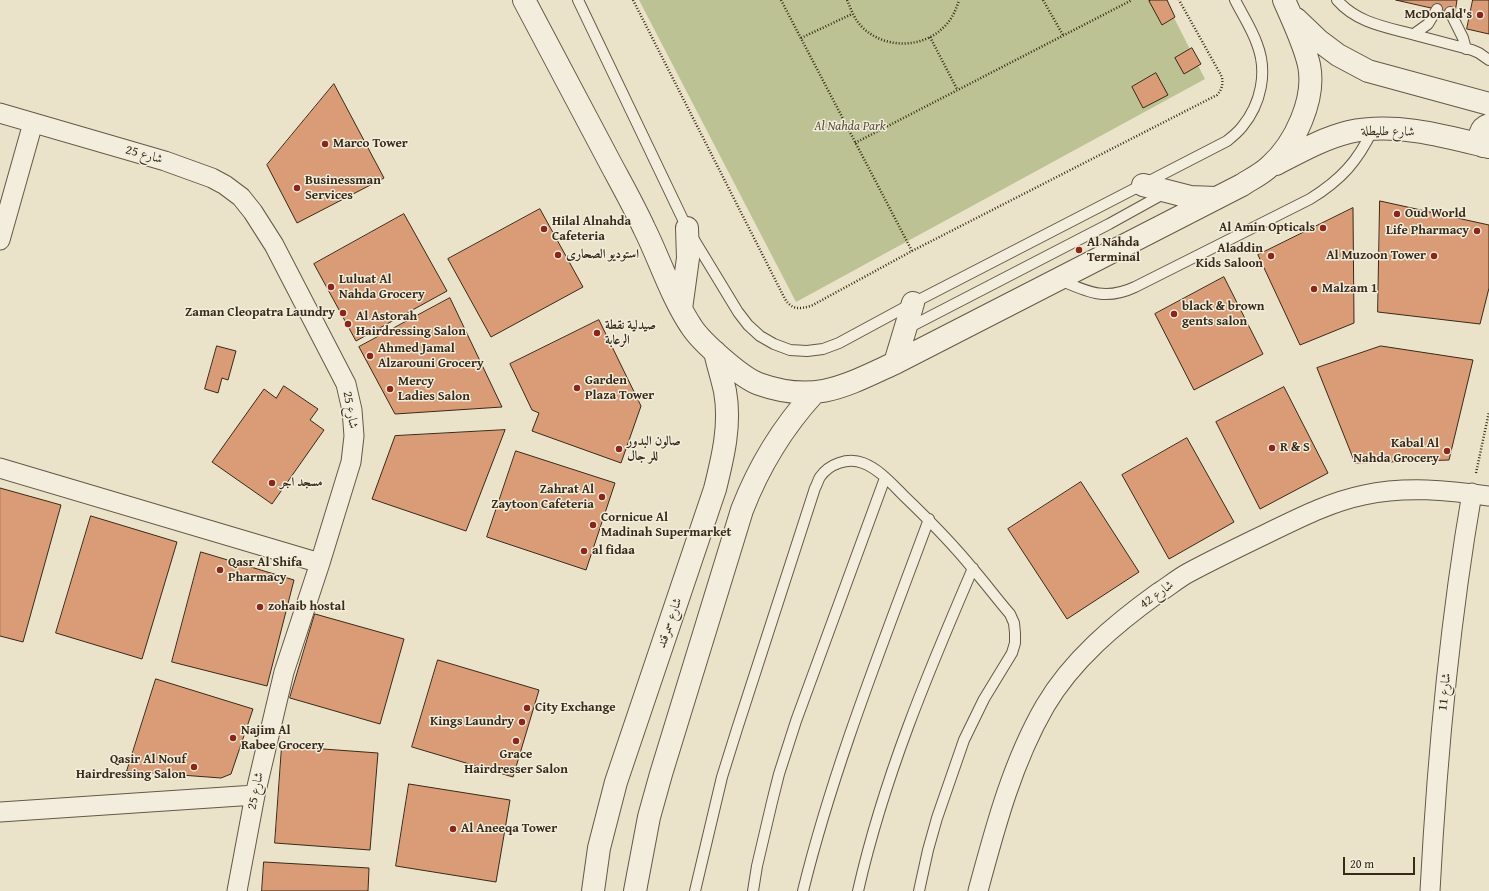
<!DOCTYPE html>
<html>
<head>
<meta charset="utf-8">
<style>
  body { margin:0 }
  #map { position:relative; width:1489px; height:891px; overflow:hidden; background:#ebe3c9; font-family:"Gentium Book Plus",serif }
  canvas { display:block }
  .scale { position:absolute; left:1343px; top:857px; width:72px; height:18px; box-sizing:border-box; border:2px solid #382918; border-top:0; padding-left:5px; font-size:12px; line-height:14px; white-space:nowrap; color:#382918; -webkit-text-stroke:3px #f2eddc; paint-order:stroke }
</style>
</head>
<body>
<div id="map">
<canvas width="1489" height="891"></canvas>
<div class="scale">20 m</div>
</div>
<script>
const ctx = document.querySelector('canvas').getContext('2d');
ctx.lineJoin = 'round';
function paint(path, color) { ctx.fillStyle = color; ctx.fill(path, 'evenodd'); }
function stroke(path, color, width, dash) { ctx.strokeStyle = color; ctx.lineWidth = width; ctx.lineCap = dash ? 'butt' : 'round'; ctx.setLineDash(dash || []); ctx.stroke(path); }
function label(font, color, halo, rows, align = 'center') {
  ctx.font = font + ' "Gentium Book Plus",Amiri,serif'; ctx.lineWidth = 3; ctx.setLineDash([]); ctx.textBaseline = 'middle'; ctx.strokeStyle = halo; ctx.fillStyle = color; for (const [text, x, y, turn = 0] of rows) {
    ctx.save(); ctx.translate(x, y); ctx.rotate((+turn || 0) * Math.PI / 180); ctx.textAlign = isNaN(turn) ? turn : align; if (halo) ctx.strokeText(text, 0, 0); ctx.fillText(text, 0, 0); ctx.restore();
  }
}
paint(new Path2D(`
  M639 0H1165L1205 79 796 302Z`), '#bcc293');
const building = new Path2D(`
  M1152 0H1167L1175 17 1162 25 1149 1Z
  M1396 0H1457L1455 13Z
  M1473 0H1489V34L1467 29Z
  M1192 48 1201 64 1184 74 1175 58Z
  M1156 73 1168 95 1143 108 1132 87Z
  M334 84 384 178 297 223 267 165Z
  M1380 201 1489 225V288L1480 324 1378 312Z
  M1353 208 1354 323 1300 345 1258 255Z
  M540 209 583 287 491 337 448 259Z
  M404 214 447 291 356 341 314 264Z
  M1224 277 1263 354 1194 390 1155 314Z
  M450 298 502 407 395 414 359 347Z
  M599 320 641 406 621 463 532 431 539 413 532 410 510 364Z
  M217 346 236 351 228 380 222 378 218 393 205 389Z
  M1381 346 1473 360 1449 460 1355 463 1317 368Z
  M284 386 318 409 310 420 324 430 272 504 212 462 264 389 276 398Z
  M1284 387 1328 473 1260 509 1216 422Z
  M505 430 466 531 372 499 395 436Z
  M1187 438 1234 522 1169 559 1122 475Z
  M516 451 615 483 586 570 487 537Z
  M1081 482 1139 572 1067 619 1008 529Z
  M0 488 61 505 23 642 0 636Z
  M91 516 177 542 142 659 56 633Z
  M201 552 294 580 267 686 172 662Z
  M315 614 404 639 380 724 290 698Z
  M438 660 539 690 513 777 412 747Z
  M156 679 253 709 231 774 221 778 127 771Z
  M282 746 378 753 370 850 275 843Z
  M409 784 510 800 496 882 396 866Z
  M264 862 369 868 368 891H262Z`);
paint(building, '#d99c76');
stroke(building, '#382918', 1);
const service = new Path2D(`
  M578 0 687 228 738 312 748 325 760 336 774 344 790 350 807 351 823 349 839 343 913 303 1227 141C1232 137 1238 132 1242 127 1261 104 1268 72 1257 44 1252 29 1242 14 1235 0
  M1337 0C1357 23 1386 27 1415 35 1434 40 1453 45 1472 50L1479 53 1489 60
  M1450 12 1463 38 1466 49
  M1414 34 1428 24 1437 9
  M1060 280C1088 292 1105 301 1135 287L1310 199C1341 180 1358 161 1373 129
  M908 328 1109 224 1165 193
  M695 891 722 777 737 729 815 488C817 485 818 480 820 477 829 464 848 457 863 463 879 469 892 484 904 496 928 519 952 543 973 569 986 584 997 599 1010 614L1014 623 1015 633V643L1012 653 984 699 964 740 937 818 928 850 919 891
  M753 891 757 866 772 802 779 774 796 721 885 478
  M803 891C834 765 884 641 929 519
  M858 891C884 777 927 675 973 568`);
const minor = new Path2D(`
  M0 113 165 161 212 178 225 185 241 197 253 212 274 245 346 384 352 410 354 436 351 462 320 563 284 672 255 795 237 891
  M0 240 33 123
  M0 468 320 563
  M0 812 255 795
  M978 891C995 828 1012 763 1045 706 1072 660 1115 624 1158 593 1168 587 1177 579 1188 573 1214 559 1241 546 1268 533 1299 518 1330 502 1364 495 1405 486 1448 490 1489 496
  M1430 891C1437 758 1449 625 1472 493`);
const tertiary = new Path2D(`
  M524 0C551 51 578 102 605 153 618 178 632 202 644 228 660 260 671 296 691 326 701 342 742 378 759 384 815 404 845 386 895 363L1242 185C1251 179 1262 174 1270 166 1295 144 1316 99 1309 65 1304 43 1293 21 1284 0
  M1296 19 1318 40 1338 55 1368 71 1489 104
  M1483 146C1477 138 1480 128 1489 125
  M1276 164C1299 152 1324 138 1349 132 1395 122 1445 136 1489 147
  M1143 185 1190 197 1216 198
  M681 309 688 258 687 228
  M895 363 913 303
  M593 891 599 848 616 782 715 489C723 457 731 424 725 391 722 378 718 365 715 352
  M635 891 649 817 661 774 742 510C759 466 782 428 814 393`);
stroke(service, '#655844', 12);
stroke(minor, '#655844', 21);
stroke(tertiary, '#655844', 24);
stroke(new Path2D(`
  M633 0 785 299C792 310 799 309 811 306L912 251 1217 95C1222 89 1223 85 1222 77L1179 0
  M781 0 912 251
  M847 0C851 9 854 19 862 27 884 49 922 49 944 27 952 19 956 10 959 0
  M1043 0 1063 35
  M930 37 957 89
  M801 38 852 14
  M855 143 1132 0
  M1476 473 1489 412`), '#382918', 2.5, [1, 2]);
stroke(service, '#f2eddc', 10);
stroke(minor, '#f2eddc', 19);
stroke(tertiary, '#f2eddc', 22);
for (const [x, y, r, color] of [
  [1480,15,4,"#8f2418"],
  [325,144,4,"#8f2418"],
  [297,188,4,"#8f2418"],
  [1397,214,4,"#8f2418"],
  [1323,228,4,"#8f2418"],
  [544,229,4,"#8f2418"],
  [1477,231,4,"#8f2418"],
  [1079,250,4,"#8f2418"],
  [558,255,4,"#8f2418"],
  [1271,256,4,"#8f2418"],
  [1434,256,4,"#8f2418"],
  [331,287,4,"#8f2418"],
  [1314,289,4,"#8f2418"],
  [343,313,4,"#8f2418"],
  [1174,314,4,"#8f2418"],
  [348,324,4,"#8f2418"],
  [597,333,4,"#8f2418"],
  [370,356,4,"#8f2418"],
  [577,388,4,"#8f2418"],
  [390,389,4,"#8f2418"],
  [1272,448,4,"#8f2418"],
  [619,449,4,"#8f2418"],
  [1447,451,4,"#8f2418"],
  [272,483,4,"#8f2418"],
  [602,497,4,"#8f2418"],
  [593,525,4,"#8f2418"],
  [584,551,4,"#8f2418"],
  [220,570,4,"#8f2418"],
  [260,607,4,"#8f2418"],
  [527,708,4,"#8f2418"],
  [522,722,4,"#8f2418"],
  [233,738,4,"#8f2418"],
  [516,741,4,"#8f2418"],
  [194,767,4,"#8f2418"],
  [453,829,4,"#8f2418"]
]) { const dot = new Path2D(); dot.arc(x, y, r, 0, 2 * Math.PI); ctx.fillStyle = color; ctx.fill(dot); stroke(dot, '#f2eddc', 1.5); }
label('bold 13px', '#382918', '#f2eddc', [
  ["McDonald's",1472,15,"right"],
  ["Marco Tower",333,144],
  ["Businessman",305,181],
  ["Services",305,196],
  ["Oud World",1405,214],
  ["Hilal Alnahda",552,222],
  ["Cafeteria",552,237],
  ["Al Amin Opticals",1315,228,"right"],
  ["Life Pharmacy",1469,231,"right"],
  ["Al Nahda",1087,243],
  ["Terminal",1087,258],
  ["Aladdin",1263,249,"right"],
  ["Kids Saloon",1263,264,"right"],
  ["استوديو الصحارى",566,255],
  ["Al Muzoon Tower",1426,256,"right"],
  ["Luluat Al",339,280],
  ["Nahda Grocery",339,295],
  ["Malzam 1",1322,289],
  ["black & brown",1182,307],
  ["gents salon",1182,322],
  ["Zaman Cleopatra Laundry",335,313,"right"],
  ["Al Astorah",356,317],
  ["Hairdressing Salon",356,332],
  ["صيدلية نقطة",605,326],
  ["الرعابة",605,341],
  ["Ahmed Jamal",378,349],
  ["Alzarouni Grocery",378,364],
  ["Garden",585,381],
  ["Plaza Tower",585,396],
  ["Mercy",398,382],
  ["Ladies Salon",398,397],
  ["صالون البدور",627,442],
  ["للر جال",627,457],
  ["Kabal Al",1439,444,"right"],
  ["Nahda Grocery",1439,459,"right"],
  ["R & S",1280,448],
  ["مسجد اجر",280,483],
  ["Zahrat Al",594,490,"right"],
  ["Zaytoon Cafeteria",594,505,"right"],
  ["Cornicue Al",601,518],
  ["Madinah Supermarket",601,533],
  ["al fidaa",592,551],
  ["Qasr Al Shifa",228,563],
  ["Pharmacy",228,578],
  ["zohaib hostal",268,607],
  ["City Exchange",535,708],
  ["Kings Laundry",514,722,"right"],
  ["Najim Al",241,731],
  ["Rabee Grocery",241,746],
  ["Grace",516,755,"center"],
  ["Hairdresser Salon",516,770,"center"],
  ["Qasir Al Nouf",186,760,"right"],
  ["Hairdressing Salon",186,775,"right"],
  ["Al Aneeqa Tower",461,829]
], 'left');
label('italic 13px', '#594f37', '#f2eddc', [
  ["Al Nahda Park",850,127]
]);
label('13px', '#382918', '#f2eddc', [
  ["شارع طليطلة",1388,132,1],
  ["شارع 25",144,155,16],
  ["شارع 25",350,410,80],
  ["شارع 42",1157,595,-36],
  ["شارع سمرقند",670,623,-71],
  ["شارع 11",1445,692,-84],
  ["شارع 25",256,791,-78]
]);
</script>
</body>
</html>
